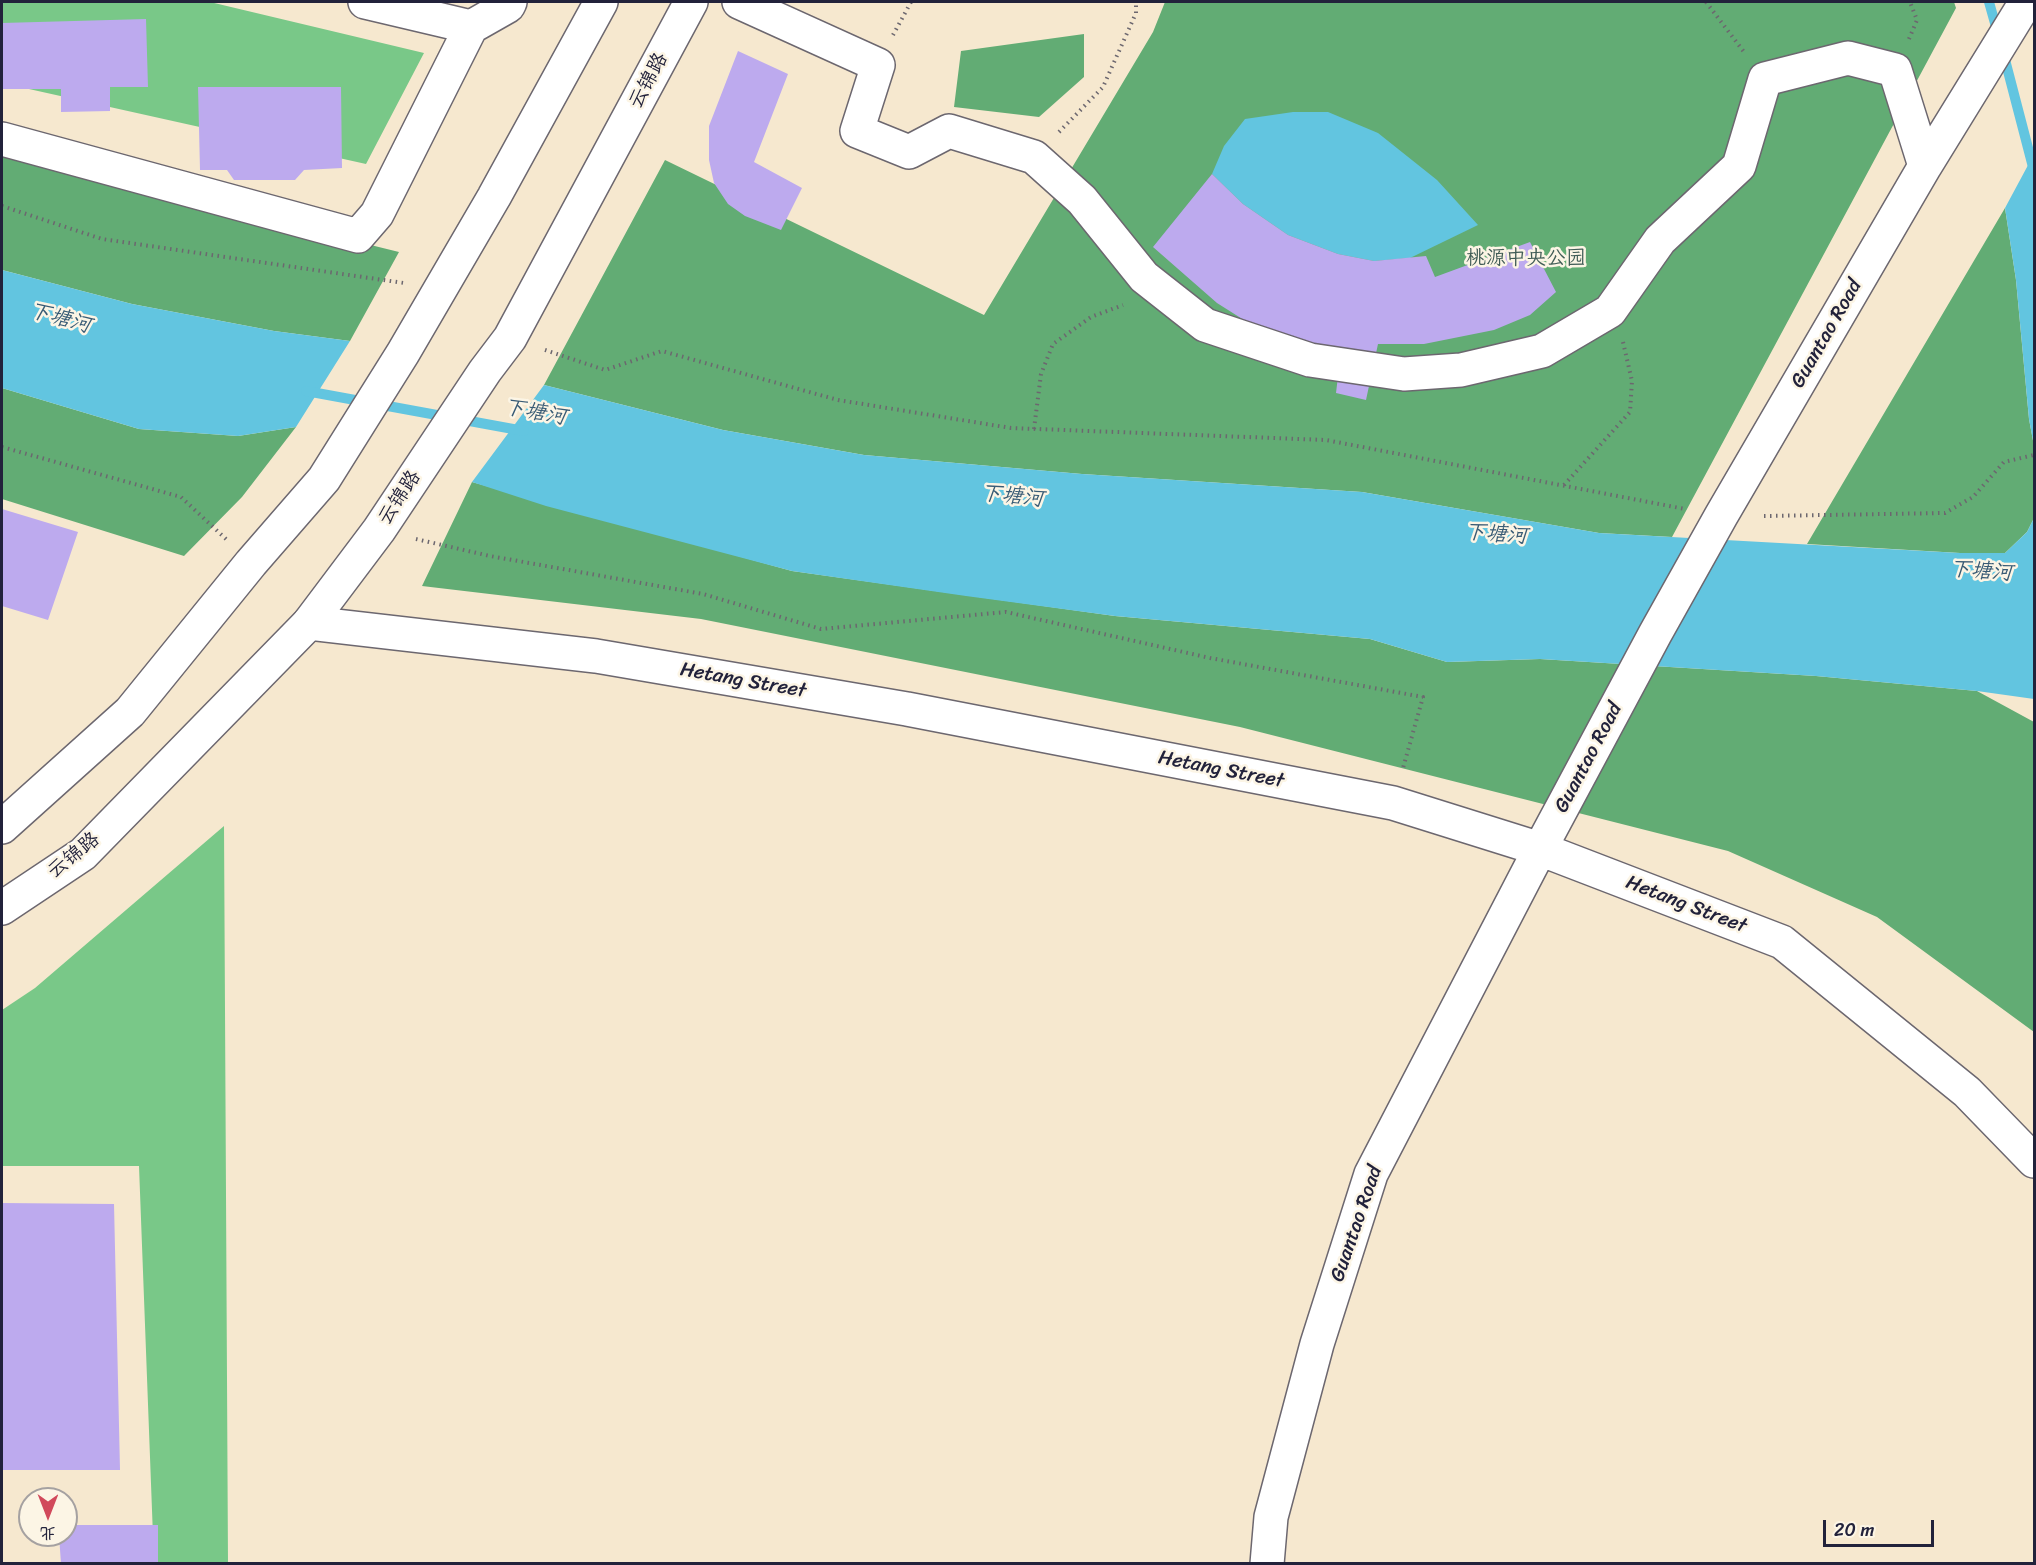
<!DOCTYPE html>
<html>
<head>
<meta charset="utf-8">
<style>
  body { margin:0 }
  #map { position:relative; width:2036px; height:1565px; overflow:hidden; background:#f6e8cf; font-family:Sriracha,"LXGW WenKai TC",sans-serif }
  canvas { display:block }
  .frame { position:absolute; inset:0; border:3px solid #22223b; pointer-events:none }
  .north { position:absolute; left:18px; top:1487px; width:60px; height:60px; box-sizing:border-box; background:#fcf5e5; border:2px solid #a5a1a1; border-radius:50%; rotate:180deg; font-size:16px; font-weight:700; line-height:24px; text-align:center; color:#22223b }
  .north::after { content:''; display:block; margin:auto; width:21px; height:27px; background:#d1495b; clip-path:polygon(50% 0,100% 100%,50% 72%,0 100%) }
  .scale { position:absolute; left:1823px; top:1520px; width:111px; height:27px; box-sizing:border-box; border:3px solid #22223b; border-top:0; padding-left:8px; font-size:18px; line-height:21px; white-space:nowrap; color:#22223b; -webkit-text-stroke:4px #fcf5e5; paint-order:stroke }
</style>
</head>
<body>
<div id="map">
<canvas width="2036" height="1565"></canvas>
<div class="frame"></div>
<div class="north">北</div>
<div class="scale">20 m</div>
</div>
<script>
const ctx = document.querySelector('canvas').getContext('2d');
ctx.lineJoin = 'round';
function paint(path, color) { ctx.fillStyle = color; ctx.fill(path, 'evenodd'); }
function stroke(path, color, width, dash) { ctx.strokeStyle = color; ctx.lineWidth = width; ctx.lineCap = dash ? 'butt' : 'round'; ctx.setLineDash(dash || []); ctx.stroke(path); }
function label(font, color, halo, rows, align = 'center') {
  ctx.font = font + ' Sriracha,"LXGW WenKai TC",sans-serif'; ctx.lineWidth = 5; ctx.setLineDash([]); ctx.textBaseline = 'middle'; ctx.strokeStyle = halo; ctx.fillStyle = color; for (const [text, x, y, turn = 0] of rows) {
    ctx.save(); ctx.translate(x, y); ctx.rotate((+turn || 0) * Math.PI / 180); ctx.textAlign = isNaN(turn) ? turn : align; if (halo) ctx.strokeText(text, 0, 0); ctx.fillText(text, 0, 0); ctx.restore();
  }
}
paint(new Path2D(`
  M2 2H210L424 53 366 164 2 83Z
  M224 826 228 1563H154L139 1166H2V1010L35 988Z`), '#79c888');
paint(new Path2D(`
  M1165 2H1954L1956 8 1672 537 1599 533 1362 492 1082 474 864 455 723 430 544 385 665 160 984 315 1153 32Z
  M1084 34V77L1039 117 954 107 961 51Z
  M2 154 399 252 350 341 274 331 132 304 2 270Z
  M2005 208 2016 280 2029 419 2034 446V518L2027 532 2005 553H1960L1807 544Z
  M2 388 139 429 238 436 296 427 242 497 184 556 2 499Z
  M472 482 792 571 1115 616 1370 639 1447 662 1540 659 1816 676 1977 691 2034 722V1032L1877 917 1728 851 1240 727 701 619 422 586Z`), '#62ac74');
paint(new Path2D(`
  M1293 112H1328L1378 133 1437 180 1478 225 1410 258 1374 261 1338 254 1288 235 1243 204 1212 174 1224 146 1245 119Z
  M2034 154V446L2029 419 2016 280 2005 208Z
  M2 270 132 304 274 331 350 341 296 427 238 436 139 429 2 388Z
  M544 385 723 430 864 455 1082 474 1362 492 1599 533 1960 553H2005L2027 532 2034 518V699L1977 691 1816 676 1540 659 1447 662 1370 639 1115 616 966 596 792 571 546 506 472 482Z`), '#62c5e0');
stroke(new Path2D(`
  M1989 2 1998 34
  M2003 52 2034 171
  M306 391 524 431`), '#62c5e0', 10);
paint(new Path2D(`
  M146 19 148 87H110V111L61 112V89H2V23Z
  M738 51 788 74 754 162 802 188 781 230 745 216 728 204 714 183 709 160V126Z
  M198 87H341L342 168 304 170 295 180H234L227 170H200Z
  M1212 174 1243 204 1288 235 1338 254 1374 261 1426 256 1435 277 1530 242 1556 292 1530 315 1494 330 1424 344H1378L1366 400 1336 393 1341 351 1300 341 1255 327 1217 303 1153 247Z
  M2 509 78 532 48 620 2 606Z
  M2 1203 114 1204 120 1470H2Z
  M66 1525H158V1564H61L59 1535H66Z`), '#bdaaee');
const minor = new Path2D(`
  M365 2 471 27
  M739 2 878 65 857 131 909 152 949 131 1034 157 1082 200 1144 277 1205 325 1310 360 1404 374 1461 370 1542 351 1610 311 1660 240 1739 166 1765 79 1848 58 1895 70 1925 166
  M2 139 358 236 377 214 471 27 508 6 510 2
  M309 623 596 656 907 709 1393 803 1540 849 1782 942 1967 1092 2034 1161
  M1267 1564 1271 1517 1317 1344 1371 1174 1540 849 1655 634 1721 516 1925 166 2026 2`);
const major = new Path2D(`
  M2 827 130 712 251 563 324 479 403 353 494 197 601 2
  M2 908 83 854 309 623 379 530 485 371 510 338 691 2`);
stroke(minor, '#6c676f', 36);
stroke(major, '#6c676f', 36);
stroke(new Path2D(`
  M1706 2 1744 52
  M893 35 911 2
  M1909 39 1917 20 1910 2
  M1059 132 1103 87 1136 13V2
  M2 206 102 239 404 283
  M545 350 605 370 662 351 838 400 1011 428 1326 440 1685 509
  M1034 429 1041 374 1053 344 1091 317 1123 305
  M2 447 181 497 227 540
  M1564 485 1630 412 1632 381 1623 342
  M1764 516 1945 513 1973 497 2004 462 2034 455
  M416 539 490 556 703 594 821 629 1006 612 1210 658 1423 697 1403 768`), '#6c676f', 4, [1.5, 4.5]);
stroke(minor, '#fff', 33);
stroke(major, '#fff', 33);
label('20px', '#22223b', '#fcf5e5', [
  ["云锦路",649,81,-62],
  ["Guantao Road",1827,334,-60],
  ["云锦路",400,498,-57],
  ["Hetang Street",743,681,10],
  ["Guantao Road",1589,758,-62],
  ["Hetang Street",1221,770,11],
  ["云锦路",74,856,-39],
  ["Hetang Street",1686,905,21],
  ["Guantao Road",1357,1224,-71]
]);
label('20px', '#405c56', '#fcf5e5', [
  ["桃源中央公园",1526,259]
]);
label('italic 21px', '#385b75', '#fcf5e5', [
  ["下塘河",60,319,15],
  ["下塘河",535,413,10],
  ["下塘河",1012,497,6],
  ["下塘河",1496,535,4],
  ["下塘河",1981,572,4]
]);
</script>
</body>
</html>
